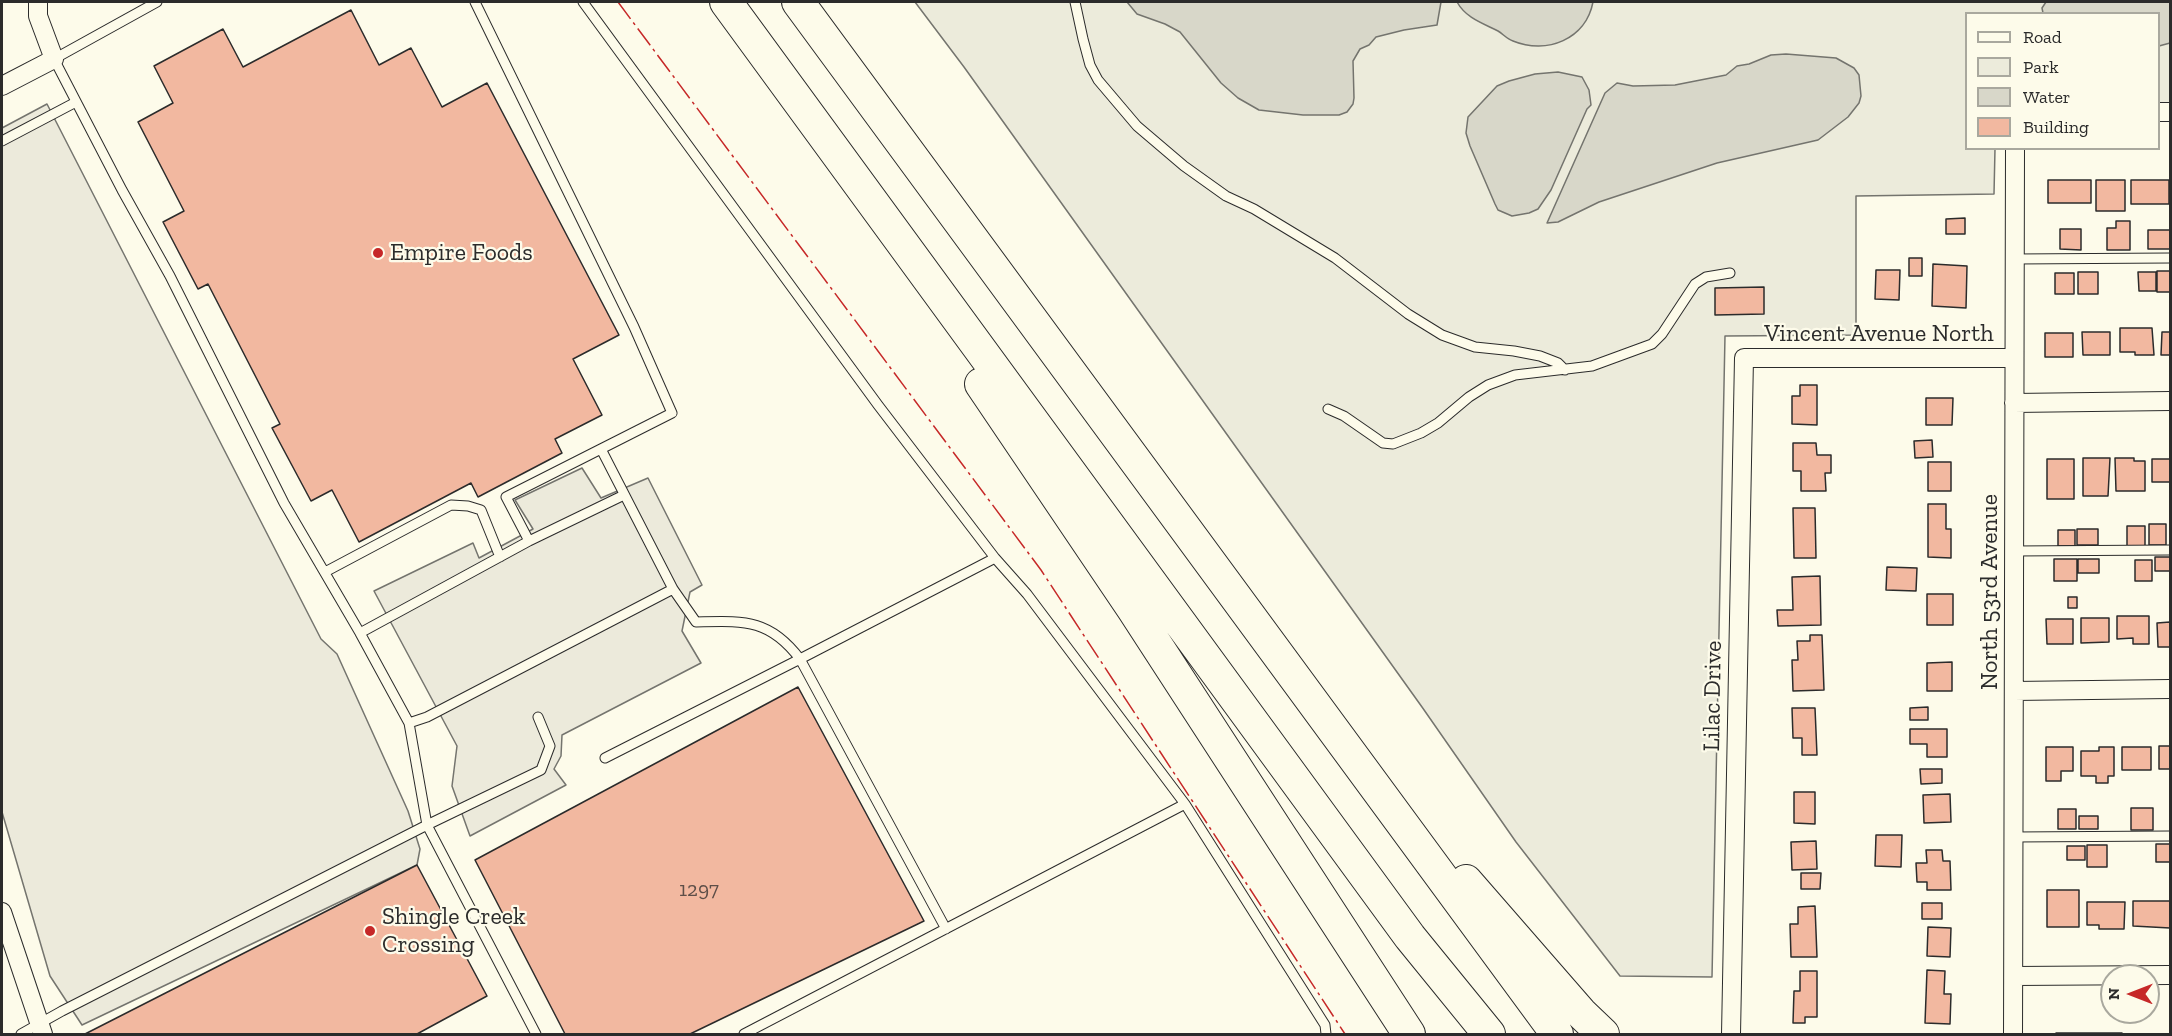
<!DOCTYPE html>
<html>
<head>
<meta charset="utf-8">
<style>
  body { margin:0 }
  #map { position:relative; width:2172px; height:1036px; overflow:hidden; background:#fdfbea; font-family:"Zilla Slab",serif }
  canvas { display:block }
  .frame { position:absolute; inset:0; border:3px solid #2b2b2b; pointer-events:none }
  .legend { position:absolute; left:1965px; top:12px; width:195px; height:138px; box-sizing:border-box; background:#fdfbea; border:2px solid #a9a89e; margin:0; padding:8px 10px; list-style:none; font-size:18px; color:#2b2b2b }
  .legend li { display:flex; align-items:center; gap:12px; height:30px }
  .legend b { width:30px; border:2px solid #a9a89e }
  .north { position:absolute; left:2100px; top:964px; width:60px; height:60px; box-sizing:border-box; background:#fdfbea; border:2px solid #a9a89e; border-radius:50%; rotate:270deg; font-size:16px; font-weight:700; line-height:24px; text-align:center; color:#2b2b2b }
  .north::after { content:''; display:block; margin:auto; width:21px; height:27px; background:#c62828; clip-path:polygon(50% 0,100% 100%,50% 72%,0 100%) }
</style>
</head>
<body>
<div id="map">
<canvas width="2172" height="1036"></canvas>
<div class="frame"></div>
<ul class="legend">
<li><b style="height:8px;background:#fdfbea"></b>Road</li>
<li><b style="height:16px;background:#ecebdb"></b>Park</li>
<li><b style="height:16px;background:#d8d7c9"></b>Water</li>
<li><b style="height:16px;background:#f2b8a0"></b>Building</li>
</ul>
<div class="north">N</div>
</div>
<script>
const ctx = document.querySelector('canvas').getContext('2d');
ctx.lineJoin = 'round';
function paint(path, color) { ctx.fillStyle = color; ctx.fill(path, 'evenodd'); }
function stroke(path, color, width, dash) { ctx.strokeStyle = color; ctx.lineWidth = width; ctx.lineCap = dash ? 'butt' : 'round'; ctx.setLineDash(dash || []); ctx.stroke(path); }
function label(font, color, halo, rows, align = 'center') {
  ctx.font = font + ' "Zilla Slab",serif'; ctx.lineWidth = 4.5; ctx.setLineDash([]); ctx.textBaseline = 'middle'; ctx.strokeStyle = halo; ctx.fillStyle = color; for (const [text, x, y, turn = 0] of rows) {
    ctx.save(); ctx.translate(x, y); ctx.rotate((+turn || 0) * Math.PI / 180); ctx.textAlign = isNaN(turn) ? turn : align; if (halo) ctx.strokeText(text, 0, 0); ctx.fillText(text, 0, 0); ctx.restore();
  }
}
const green = new Path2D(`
  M915 2H2170V103H2159L2158 14H1966V148L1995 149 1994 194 1856 196V335L1725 336 1712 977 1620 976 1516 842 1422 707 964 67Z`);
paint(green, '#ecebdb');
stroke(green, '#74746e', 1.5);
const parking = new Path2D(`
  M47 104 321 639 337 654 408 811 420 849 417 865 82 1025 50 976 2 812V128Z
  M582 468 601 498 648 478 702 585 690 592 682 631 701 663 562 735 561 756 554 769 566 785 470 836 452 786 457 746 374 591 473 543 479 558 533 529 515 500Z`);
paint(parking, '#eceadb');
stroke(parking, '#74746e', 1.5);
const water = new Path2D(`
  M1127 2H1441L1437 25 1404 30 1376 37 1369 45 1360 49 1353 61 1354 98 1353 104 1347 112 1339 115H1303L1259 110 1238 98 1221 83 1180 32 1165 24 1137 14Z
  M1457 2H1593C1586 39 1547 55 1513 41 1507 39 1503 34 1498 31 1482 23 1466 18 1457 2Z
  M2046 2H2170V43L2159 46 2158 14 2043 13 2042 8Z
  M1786 54 1836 58 1854 68 1859 75 1861 96 1859 103 1848 117 1818 140 1717 163 1599 202 1558 222 1547 223 1605 93 1617 83 1633 86 1675 85 1726 75 1737 66 1749 64 1771 55Z
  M1558 72 1582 77 1589 90 1591 105 1587 109 1551 190 1538 209 1529 213 1512 216 1498 210 1495 204 1470 146 1466 133 1468 117 1497 86 1509 81 1535 74Z`);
paint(water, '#d8d7c9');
stroke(water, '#74746e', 1.5);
const building = new Path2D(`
  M351 10 379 65 411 48 442 107 487 83 619 335 573 359 602 415 555 439 562 453 478 497 471 483 359 542 332 490 311 501 272 428 280 424 208 284 198 289 163 222 184 211 138 122 173 103 154 66 223 29 243 67Z
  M2048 180H2091V203H2048Z
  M2096 180H2125V211H2096Z
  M2131 180H2169V204H2131Z
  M1965 218V234H1946V219Z
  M2116 221H2130V250H2107V228H2116Z
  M2060 229H2081V250L2060 249Z
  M2148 230H2170V249H2148Z
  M1909 258H1922V276H1909Z
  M1933 264 1967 266 1966 308 1932 306Z
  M1876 270H1900L1899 300 1875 299Z
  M2157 271H2170V292H2157Z
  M2078 272H2098V294H2078Z
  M2138 272H2156V291H2139Z
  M2055 273H2074V294H2055Z
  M1764 287V314L1715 315V288Z
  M2120 328H2152L2154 355H2135V352H2120Z
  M2082 332H2110V355H2083Z
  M2162 332H2170V355H2161Z
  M2045 333H2073V357H2045Z
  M1800 385H1817V425L1792 424V396H1800Z
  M1926 398H1953L1952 425H1926Z
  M1932 440 1933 457 1915 458 1914 441Z
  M1793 443H1816L1817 455H1831V473H1825L1826 491H1801V471H1793Z
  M2083 458H2110L2108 496H2083Z
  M2115 458H2134V461H2145V491H2116Z
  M2047 459H2074V499H2047Z
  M2152 459H2170V482H2152Z
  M1928 462H1951V491H1928Z
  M1928 504H1946V529H1951V558L1928 557Z
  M1793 508H1815L1816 558H1794Z
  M2149 524H2166V545H2149Z
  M2127 526H2145V546H2127Z
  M2077 529H2098V545H2077Z
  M2058 530H2075V546H2058Z
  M2155 557H2170V571H2155Z
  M2054 559H2077V581H2054Z
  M2078 559H2099V573H2078Z
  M2135 560H2152V581H2135Z
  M1887 567 1917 568 1916 591 1886 590Z
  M1820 576 1821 625 1778 626 1777 610H1793L1792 577Z
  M1927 594H1953V625H1927Z
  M2068 597H2077V608H2068Z
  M2117 616H2149V644H2133V638L2117 639Z
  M2081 618H2109V642L2081 643Z
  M2046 619H2073V644H2047Z
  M2170 622V647H2158L2157 623Z
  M1810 635H1822L1824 690 1793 691 1792 660H1798L1797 641H1810Z
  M1952 662V691H1927V663Z
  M798 687 924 921 690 1034H565L475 860Z
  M1928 707V720H1910V708Z
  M1792 708H1815L1817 755H1802V738H1793Z
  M1910 729H1947V757H1927V744H1910Z
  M2159 746H2170V769H2159Z
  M2046 747H2073V771H2061V781H2046Z
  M2099 747H2114V776H2108V783H2096V776H2081V751H2099Z
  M2122 747H2151V770H2122Z
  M1920 769H1942V783L1921 784Z
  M1794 792H1815V824L1794 823Z
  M1950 794 1951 822 1924 823 1923 795Z
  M2131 808H2153V830H2131Z
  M2058 809H2076V829H2058Z
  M2079 816H2098V829H2079Z
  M1876 835H1902L1901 867 1875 866Z
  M1816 841 1817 869 1792 870 1791 842Z
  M2156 844H2170V862H2156Z
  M2087 845H2107V867H2087Z
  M2067 846H2085V860H2067Z
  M1926 850H1942L1943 861H1950L1951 890H1927V882H1917L1916 863H1927Z
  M417 865 487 996 417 1034H85Z
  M1801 873H1821L1820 889H1801Z
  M2047 890H2079V927H2047Z
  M2133 901H2170V928L2133 926Z
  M2087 902H2125L2124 929H2099V925H2087Z
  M1922 903H1942V919H1922Z
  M1815 906 1817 957H1791L1790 924H1798V907Z
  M1928 927 1951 928 1950 957 1927 956Z
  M1927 970 1945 971 1944 994H1951L1950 1024 1925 1023Z
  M1800 971H1817V1017H1805V1023H1793L1794 991H1800Z
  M2056 1033H2122V1034H2056Z`);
paint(building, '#f2b8a0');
stroke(building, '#2b2b2b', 1.5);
const lane = new Path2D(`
  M157 2 54 59 122 190 170 276 284 503 360 633 409 723 427 825 536 1034
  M475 2 634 327 672 413 506 497 529 541
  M583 2 878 405 995 558 1027 594 1185 804 1325 1025 1326 1034
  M1075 2 1083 39 1090 65 1098 80 1137 126 1184 166 1226 196 1254 209 1335 258 1408 314 1442 335 1475 347 1514 351 1540 356 1558 363 1565 370
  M2 141 76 102
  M2015 259 2170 258
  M1328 409 1344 416 1383 443 1393 444 1421 433 1438 423 1469 397 1488 385 1515 375 1592 366 1652 344 1662 334 1695 284 1706 277 1730 273
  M601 449 673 589 696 622C743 621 769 618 800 659L995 558
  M2014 551 2170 550
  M325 572 451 505 468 506 481 510 500 557
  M360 633 529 541 624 495
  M409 723 427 717 673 589
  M605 758 800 659 946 929
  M2014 837 2170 836
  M21 1034 62 1011 427 825 541 770 550 746 538 717
  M744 1034 1185 804`);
const street = new Path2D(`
  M2 86 54 59 38 16V2
  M2158 112H2170
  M2014 403 2170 401
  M2014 691 2170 689
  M2 912 43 1034
  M2014 976 2170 975
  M1731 1034 1744 358H2014
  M2013 1034 2015 148`);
const highway = new Path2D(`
  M726 2 1410 937 1489 1034
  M798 2 1557 1034
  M981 384 1133 609 1409 1034
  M1466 881 1581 1013 1603 1034`);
stroke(lane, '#2b2b2b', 11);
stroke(street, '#2b2b2b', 20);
stroke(highway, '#2b2b2b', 34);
stroke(lane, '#fdfbea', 9);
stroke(street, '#fdfbea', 18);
stroke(highway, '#fdfbea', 32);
stroke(new Path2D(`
  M618 2 1041 570 1345 1034`), '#c62828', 1.5, [21, 4.5, 3, 4.5]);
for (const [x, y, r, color] of [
  [378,253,6,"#c62828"],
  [370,931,6,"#c62828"]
]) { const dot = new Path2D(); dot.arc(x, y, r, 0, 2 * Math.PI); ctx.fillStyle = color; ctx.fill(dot); stroke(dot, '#fdfbea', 2); }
label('21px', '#5d4e48', null, [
  ["1297",699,890]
]);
label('24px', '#2b2b2b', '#fdfbea', [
  ["Empire Foods",390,253],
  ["Shingle Creek",382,917],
  ["Crossing",382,945]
], 'left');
label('24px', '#2b2b2b', '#fdfbea', [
  ["Vincent Avenue North",1879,334],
  ["North 53rd Avenue",1990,592,-90],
  ["Lilac Drive",1713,696,-89]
]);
</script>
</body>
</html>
